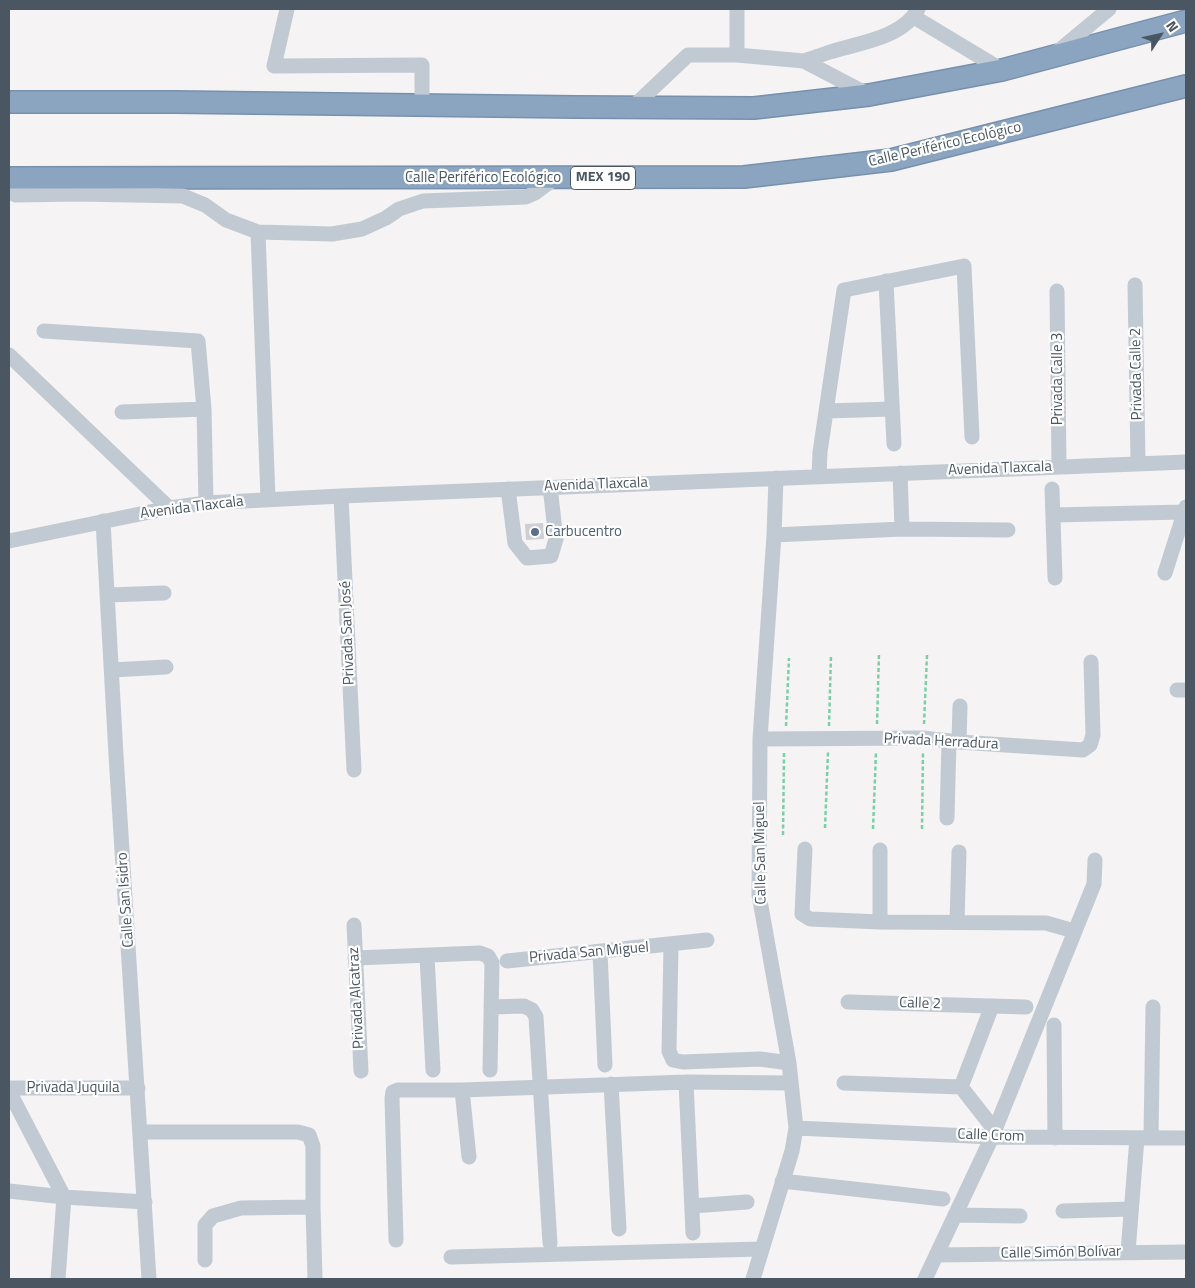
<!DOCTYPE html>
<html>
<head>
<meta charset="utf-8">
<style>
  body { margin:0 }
  #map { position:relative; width:1195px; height:1288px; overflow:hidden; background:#f5f3f3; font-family:"Titillium Web",sans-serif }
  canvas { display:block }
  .frame { position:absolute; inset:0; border:10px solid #4a5661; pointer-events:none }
  .north { position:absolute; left:1135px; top:10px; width:50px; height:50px; -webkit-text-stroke:4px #fff; paint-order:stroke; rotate:55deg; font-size:14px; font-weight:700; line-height:20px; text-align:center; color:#4a5661 }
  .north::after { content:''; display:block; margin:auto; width:18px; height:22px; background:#4a5661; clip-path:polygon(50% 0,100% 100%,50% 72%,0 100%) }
</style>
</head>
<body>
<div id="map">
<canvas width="1195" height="1288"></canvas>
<div class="frame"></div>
<div class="north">N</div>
</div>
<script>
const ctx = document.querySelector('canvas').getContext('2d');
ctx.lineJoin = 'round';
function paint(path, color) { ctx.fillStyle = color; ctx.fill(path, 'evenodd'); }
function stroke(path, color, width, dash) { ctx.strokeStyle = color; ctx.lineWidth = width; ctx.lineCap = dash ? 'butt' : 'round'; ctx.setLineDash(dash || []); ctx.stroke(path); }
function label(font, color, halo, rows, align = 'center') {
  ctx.font = font + ' "Titillium Web",sans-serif'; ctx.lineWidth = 4.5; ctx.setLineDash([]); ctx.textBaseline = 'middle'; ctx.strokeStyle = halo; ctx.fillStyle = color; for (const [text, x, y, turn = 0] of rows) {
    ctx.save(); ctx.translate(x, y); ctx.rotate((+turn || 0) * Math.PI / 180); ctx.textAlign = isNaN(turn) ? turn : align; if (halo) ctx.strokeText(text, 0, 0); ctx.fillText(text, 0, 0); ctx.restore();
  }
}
paint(new Path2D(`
  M543 523 544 539 526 540 525 524Z`), '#cdcfd5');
const highway = new Path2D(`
  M9 102H174L576 107 754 108 869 95 1002 70 1186 21
  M9 178 744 177 891 160 1186 86`);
stroke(highway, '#7690ad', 24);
stroke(new Path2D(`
  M877 724 879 653
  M924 724 927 655
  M786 726 789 658
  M829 726 831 655
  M825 828 828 752
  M873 829 876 752
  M922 829 923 752
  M783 835 784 752`), '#7ad0a6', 2.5, [4, 2.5]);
stroke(new Path2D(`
  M287 9 274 66 422 65V105
  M737 9V55
  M914 17 1002 70
  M1056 53 1109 9
  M804 61C813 58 821 55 830 52 858 43 903 38 918 9
  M632 108 688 55H737L804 61 869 95
  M9 192 16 195 79 194 183 196 205 205 226 220 258 232 332 234 362 229 386 218 399 209 423 201 526 197 535 193 555 178
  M258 232 268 499
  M886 281 894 444
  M1135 285 1138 463
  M1057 291 1059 466
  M44 331 198 341 204 409 206 503
  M9 355 169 508
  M826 411 892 409
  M122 412 204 409
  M900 473 902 529
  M819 476 820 452 844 290 964 266 972 437
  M508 489 515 543 527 558 551 556 556 539 550 487
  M1052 489 1055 578
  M341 496 354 770
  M1053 515 1184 512
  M103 521 116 755 149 1279
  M774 535 902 529 1008 530
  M9 541 169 508 206 503 341 496 1186 462
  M1165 573 1186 507
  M108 595 164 593
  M112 670 166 667
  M1177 690H1186
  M760 739 923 738 959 742 1083 750 1090 745 1093 735 1091 662
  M959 742 960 706
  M947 818 949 741
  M805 849 802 914 810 919 880 922 1046 923 1074 931
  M880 850V922
  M957 922 959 852
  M354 925 361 1071
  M671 945 669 1051 673 1060 683 1062 760 1059 789 1063
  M600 952 605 1065
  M427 956 433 1070
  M355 958 480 953 488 956 492 963 490 1070
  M507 961 707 940
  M848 1002 1026 1007
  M491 1007 524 1006 532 1010 536 1017 550 1243
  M1054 1025 1055 1138
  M686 1082 693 1233
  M844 1083 961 1087 994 1129
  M611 1084 619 1229
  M961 1087 992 1006
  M9 1088H138
  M462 1090 469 1157
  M9 1091 64 1197 58 1279
  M796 1128 992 1137 1186 1138
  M141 1132H298L309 1135 313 1146V1207L241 1208 213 1216 205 1225V1260
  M1151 1137 1153 1007
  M782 1181 943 1199
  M9 1191 64 1197 145 1202
  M692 1206 747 1202
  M313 1207 315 1279
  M1063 1211 1131 1209
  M955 1215 1020 1216
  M396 1240 392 1098 393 1092 398 1090H462L686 1082 791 1083
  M1128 1252 1137 1138
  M936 1255 1186 1252
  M451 1257 761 1249
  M753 1279 792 1151 796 1128 789 1063 759 895 760 739 774 535 776 478
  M925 1279 992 1137 1094 884 1095 860`), '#c1cad2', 15);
stroke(highway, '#8ba5c1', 21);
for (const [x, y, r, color] of [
  [535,532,5,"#5c6f8a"]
]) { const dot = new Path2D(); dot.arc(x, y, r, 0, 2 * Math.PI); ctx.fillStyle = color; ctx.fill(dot); stroke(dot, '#fff', 2); }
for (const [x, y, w] of [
  [603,178,65]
]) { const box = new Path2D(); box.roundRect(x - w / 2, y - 11.5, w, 23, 4); ctx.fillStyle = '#fff'; ctx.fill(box); stroke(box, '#4a5661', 1); }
label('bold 14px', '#4a5661', null, [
  ["MEX 190",603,178]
]);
label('15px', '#4a5661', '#fff', [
  ["Calle Periférico Ecológico",945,145,-13],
  ["Calle Periférico Ecológico",483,178],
  ["Privada Calle 2",1137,374,-91],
  ["Privada Calle 3",1058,379,-90],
  ["Avenida Tlaxcala",1000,469,-2],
  ["Avenida Tlaxcala",596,485,-2],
  ["Avenida Tlaxcala",192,508,-7],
  ["Privada San José",348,633,-92],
  ["Privada Herradura",941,742,3],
  ["Calle San Miguel",761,853,-91],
  ["Calle San Isidro",126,900,-94],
  ["Privada San Miguel",589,953,-5],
  ["Privada Alcatraz",357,998,-93],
  ["Calle 2",920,1004,2],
  ["Privada Juquila",73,1088],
  ["Calle Crom",991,1136,2],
  ["Calle Simón Bolívar",1061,1253,-1]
]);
label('15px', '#4e5e75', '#fff', [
  ["Carbucentro",545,532]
], 'left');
</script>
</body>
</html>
